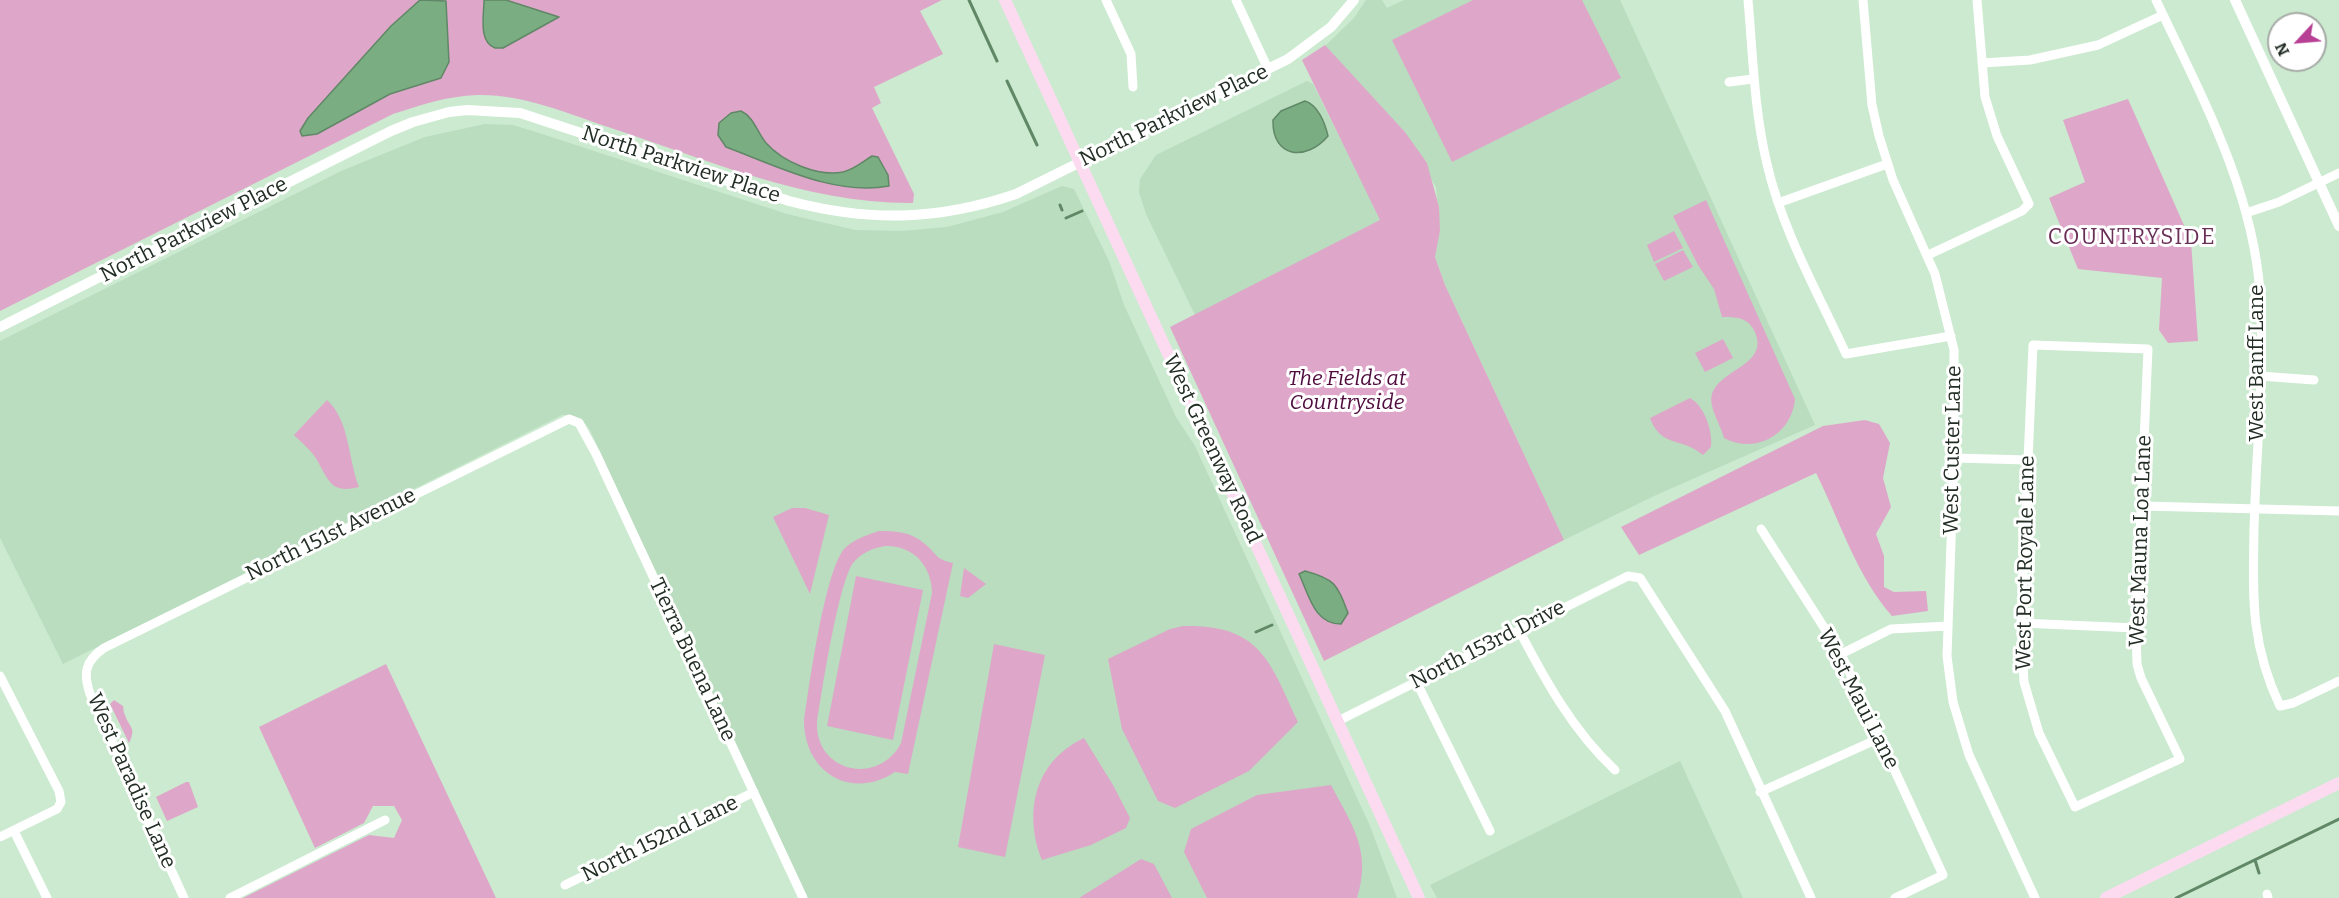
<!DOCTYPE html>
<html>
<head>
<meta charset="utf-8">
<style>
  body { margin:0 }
  #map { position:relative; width:2339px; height:898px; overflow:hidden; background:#cbeacf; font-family:Bitter,serif }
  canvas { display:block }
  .north { position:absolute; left:2267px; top:12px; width:60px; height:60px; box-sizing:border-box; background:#fff; border:2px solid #a7aba7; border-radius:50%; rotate:244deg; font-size:16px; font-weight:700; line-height:24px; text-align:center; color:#222d24 }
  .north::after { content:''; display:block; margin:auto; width:21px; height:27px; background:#b73f94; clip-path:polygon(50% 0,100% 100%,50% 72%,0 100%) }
</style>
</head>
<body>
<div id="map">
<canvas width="2339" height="898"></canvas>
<div class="north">N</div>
</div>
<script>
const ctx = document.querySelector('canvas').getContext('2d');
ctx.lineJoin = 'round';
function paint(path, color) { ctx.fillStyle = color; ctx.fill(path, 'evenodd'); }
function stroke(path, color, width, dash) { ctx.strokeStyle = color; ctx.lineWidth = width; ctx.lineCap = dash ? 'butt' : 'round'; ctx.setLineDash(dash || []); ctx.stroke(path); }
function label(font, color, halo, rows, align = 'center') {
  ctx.font = font + ' Bitter,serif'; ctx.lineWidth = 6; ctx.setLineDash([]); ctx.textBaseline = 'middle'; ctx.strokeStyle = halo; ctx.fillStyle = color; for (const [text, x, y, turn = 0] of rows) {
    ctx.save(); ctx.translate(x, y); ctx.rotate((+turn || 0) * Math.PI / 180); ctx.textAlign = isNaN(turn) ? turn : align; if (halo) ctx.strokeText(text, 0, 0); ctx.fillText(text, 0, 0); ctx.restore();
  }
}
paint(new Path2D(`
  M1366 0H1382L1387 8 1404 0H1620L1815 425 1654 496 1564 540 1445 285 1435 257 1440 231 1436 187 1405 132 1325 46 1354 18Z
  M1307 81 1313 84 1381 220 1195 315 1146 214 1139 192 1140 179 1156 155Z
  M485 124 513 125 539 133 787 214 855 230 902 231 947 227 1003 212 1062 186 1074 189 1109 261 1124 305 1176 417 1195 446 1370 826 1397 898H807L590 430 582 419 570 415H562L63 664 0 538V341L341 171 425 137Z
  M1680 761 1743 898H1437L1430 885Z`), '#b9ddbe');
paint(new Path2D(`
  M0 0H942L920 11 943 54 874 87 881 103 872 108 914 194 913 203C806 204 706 159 605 126 564 112 522 94 477 95 447 96 421 105 393 114L0 311Z
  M1473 0H1582L1621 78 1452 162 1392 40Z
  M1325 45 1405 132 1427 163 1439 207 1440 231 1435 257 1445 285 1564 540 1324 661 1170 327 1380 220 1302 60Z
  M2128 99 2191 241 2198 341 2168 343 2159 330 2162 278 2078 269 2049 198 2085 182 2063 120Z
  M1706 200 1795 399C1792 434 1756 455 1724 438 1721 425 1708 407 1712 394 1721 368 1771 365 1754 330 1747 317 1735 317 1722 317L1714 289 1698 265 1673 216Z
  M1674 231 1683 248 1654 262 1647 245Z
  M1683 250 1693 267 1664 281 1655 264Z
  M1723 339 1733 358 1705 372 1695 353Z
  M1690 398C1705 406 1713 432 1711 447L1703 455C1682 437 1661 448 1650 418Z
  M327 400C350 421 348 459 359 487 331 494 329 481 317 460 312 451 301 442 294 435Z
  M1865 420 1879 424 1890 443 1883 478 1891 507 1876 534 1884 556V587L1894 592 1926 591 1928 611 1892 616C1856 575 1840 521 1816 473L1639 555 1621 527 1823 426Z
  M792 508H805L829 515 810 594 773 517Z
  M879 531C896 531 912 532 925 544 938 555 935 559 953 563L908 774 895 772C851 801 804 772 804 721 809 688 825 566 846 547 855 539 867 535 879 531ZM885 546C913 545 932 566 932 593L901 743C879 786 815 773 817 722 822 691 838 585 853 563 861 553 873 548 885 546Z
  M964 568 986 584 968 598 960 596Z
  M856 576 923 590 893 740 827 726Z
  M1183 626C1260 624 1270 661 1298 722L1249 771 1175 808 1158 801 1122 729 1108 659 1170 629Z
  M994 644 1045 655 1005 857 958 847Z
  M386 664 496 898H243L369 835 394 838 402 820 394 806H373L364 823 315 848 259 727Z
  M114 700 123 706C124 709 123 712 125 715 129 728 137 727 129 743L110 704Z
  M1084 738 1113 785 1130 818 1126 828 1091 845 1042 860C1023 812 1035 761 1084 738Z
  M186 782H189L198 807 167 821 156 797Z
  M1331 785C1352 825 1372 851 1357 898H1207L1184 852 1191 829 1257 795Z
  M1141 859 1154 864 1172 898H1079Z`), '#dea7c9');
const water = new Path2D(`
  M420 0 446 1 449 62 441 78 390 94 317 134 302 136 300 131 308 118 391 26Z
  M484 0H506L559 17 503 48H495C478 42 484 15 484 0Z
  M1305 101C1318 105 1325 123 1328 136 1306 162 1272 158 1273 120L1281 111Z
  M741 111C754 117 757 132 766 143 783 162 818 177 843 172 855 169 862 162 872 156L878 157 888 175 889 186C834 196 777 166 726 147L718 135 719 123 731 113Z
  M1305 571C1335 579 1337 584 1348 613L1341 624C1314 624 1309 595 1299 574Z`);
paint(water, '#7aad82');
stroke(water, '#608766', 1.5);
stroke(new Path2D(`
  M969 0 997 61
  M1007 81 1037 145
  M1060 205 1062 210
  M1066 218 1082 211
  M1256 632 1272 625
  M2255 860 2259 873
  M2176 898 2339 819`), '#608766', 3);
stroke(new Path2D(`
  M1106 0 1131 54 1133 87
  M1236 0 1268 69
  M1748 0C1753 55 1754 110 1767 164 1782 230 1818 293 1846 354L1951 336
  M1863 0 1872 105 1879 136 1893 180 1935 274 1954 350V458L1947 656 1953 702 1969 755 2035 898
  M2156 0C2200 93 2253 189 2260 293 2265 371 2256 451 2254 529 2253 596 2250 643 2280 706L2293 703 2339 681
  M1982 63 2030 60 2098 45 2163 15
  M1729 82 1753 79
  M1778 203 1887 164
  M2246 213 2279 202 2339 173
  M1928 255 2022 211 2029 204 1997 136 1985 97 1977 0
  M2033 345 2148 349 2136 628 2137 664 2141 678 2180 759 2075 807 2039 733 2024 682 2021 623Z
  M2260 376 2314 380
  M1954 458 2028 460
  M2142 506 2339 511
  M1761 529 1841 654 1943 875 1895 898
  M2021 623 2136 628
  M1519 630C1545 680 1573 731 1615 770
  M1841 654 1891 629 1948 626
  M0 676 59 791 61 802 57 809 0 837
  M1416 681 1490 831
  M1338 721 1628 576 1640 578 1725 711 1811 898
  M1760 792 1880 738
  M14 831 47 898
  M565 885 754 792
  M2267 894 2268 898
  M184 898 90 694C83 673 85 661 104 648L569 419 579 423 596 454 803 898
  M230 898 385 820`), '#fff', 9);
stroke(new Path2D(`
  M2235 0 2339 226
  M0 327 391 131 413 122 449 112 467 110 520 113 789 201C869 222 937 221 1016 194L1288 59 1331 27 1354 0`), '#fff', 10);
stroke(new Path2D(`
  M1005 0 1419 898
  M2106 898 2339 783`), '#fcdbf1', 12);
label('21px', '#222d24', '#fff', [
  ["North Parkview Place",1174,116,-26],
  ["North Parkview Place",681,165,18],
  ["North Parkview Place",194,230,-27],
  ["West Banff Lane",2257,363,-90],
  ["West Greenway Road",1212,449,65],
  ["West Custer Lane",1953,450,-89],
  ["North 151st Avenue",331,535,-26],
  ["West Mauna Loa Lane",2141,541,-88],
  ["West Port Royale Lane",2026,563,-89],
  ["North 153rd Drive",1488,645,-27],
  ["Tierra Buena Lane",692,660,65],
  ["West Maui Lane",1858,699,63],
  ["West Paradise Lane",131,781,66],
  ["North 152nd Lane",660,839,-26]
]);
label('italic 21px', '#4e0b3d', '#fff', [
  ["The Fields at",1347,379],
  ["Countryside",1347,403]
]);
ctx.letterSpacing = '1.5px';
label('22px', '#6a2f57', '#fff', [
  ["COUNTRYSIDE",2132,238]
]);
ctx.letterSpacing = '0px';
</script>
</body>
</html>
